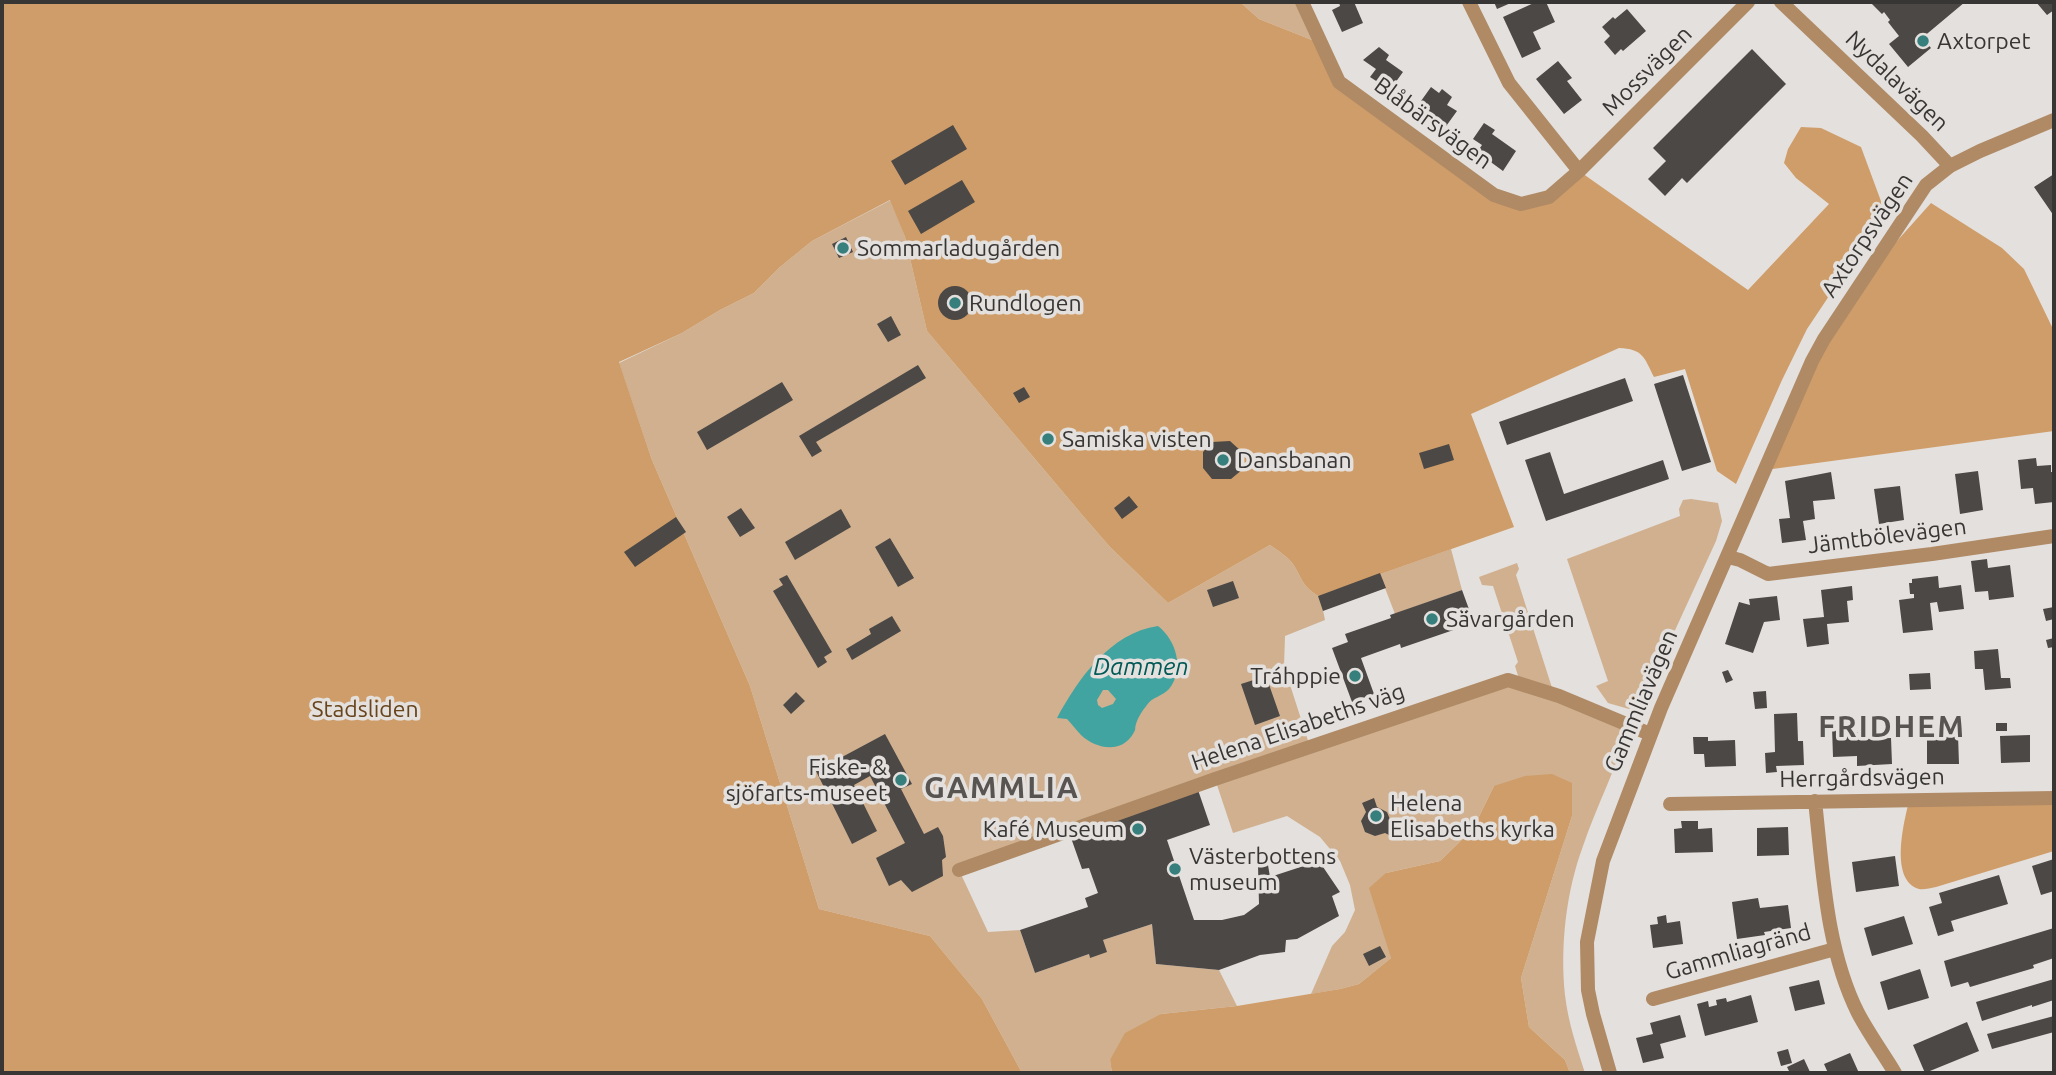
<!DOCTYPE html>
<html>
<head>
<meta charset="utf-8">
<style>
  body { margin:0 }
  #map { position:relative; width:2056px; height:1075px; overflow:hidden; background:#e4e0dd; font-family:Ubuntu,sans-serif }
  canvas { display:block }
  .frame { position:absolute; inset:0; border:4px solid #383635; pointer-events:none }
</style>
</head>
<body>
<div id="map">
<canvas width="2056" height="1075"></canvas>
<div class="frame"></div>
</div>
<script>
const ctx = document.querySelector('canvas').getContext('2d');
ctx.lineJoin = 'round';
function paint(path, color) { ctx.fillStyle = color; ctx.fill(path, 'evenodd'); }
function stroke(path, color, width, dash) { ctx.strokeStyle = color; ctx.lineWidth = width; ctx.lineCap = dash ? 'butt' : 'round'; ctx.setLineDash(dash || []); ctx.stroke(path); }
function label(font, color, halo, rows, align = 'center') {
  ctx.font = font + ' Ubuntu,sans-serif'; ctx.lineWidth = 7; ctx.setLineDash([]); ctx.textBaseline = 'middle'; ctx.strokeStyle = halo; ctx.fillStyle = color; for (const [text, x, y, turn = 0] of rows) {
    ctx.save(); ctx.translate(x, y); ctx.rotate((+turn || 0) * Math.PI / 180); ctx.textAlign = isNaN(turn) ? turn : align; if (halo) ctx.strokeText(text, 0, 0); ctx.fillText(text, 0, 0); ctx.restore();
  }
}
paint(new Path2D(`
  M1240 2H1302L1322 44 1259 19Z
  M891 200 905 237 927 331 1084 517 1110 547 1168 603 1270 545C1277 550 1287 556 1293 564 1303 579 1300 584 1318 596L1451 549 1462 590 1395 614 1385 588 1323 610 1325 620 1285 636 1284 666 1310 747 1520 682 1515 666 1518 662 1493 586 1482 585 1479 577 1517 563 1519 569 1516 575 1554 694 1629 725C1617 767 1597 805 1583 846 1566 892 1560 946 1565 995 1568 1022 1577 1048 1585 1073H1570L1565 1060 1529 1027 1521 978 1572 816 1494 786 1473 829 1440 861 1386 873 1391 958 1359 984 1340 989 1311 994 1332 946 1345 932 1355 910 1350 885 1340 861 1320 837 1287 816 1233 833 1215 779 959 870 988 932 1020 930 1035 973 1089 954 1090 958 1103 940 1152 924 1156 964 1219 970 1237 1006 1161 1014 1110 1060 1112 1073H1022L982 999 930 936 819 909 750 686 652 460 619 363 682 333 720 310 754 293 780 267 812 241Z
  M1691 499 1718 503 1722 521 1716 541 1643 700 1629 709 1608 703 1596 686 1608 681 1567 559 1680 516 1679 509 1683 500Z`), '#d0b08f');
paint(new Path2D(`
  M2 2H1240L1259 19 1322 44 1340 82 1494 195 1521 204 1548 197 1579 171 1748 290 1829 204 1796 178 1784 163 1788 149 1801 127 1821 128 1861 147 1885 212 1807 329 1782 380 1736 484 1717 471 1685 369 1654 377C1644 357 1643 349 1619 348L1471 414 1514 527 1318 596C1300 584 1303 579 1293 564 1287 556 1277 550 1270 545L1168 603 1110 547 1084 517 927 331 905 237 890 200 812 241 780 267 754 293 720 310 682 333 619 362 652 460 750 686 819 909 930 936 982 999 1022 1073H2Z
  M1931 203 2002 248 2024 269 2054 331V431L1765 470 1812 361 1871 270Z
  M1552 774 1572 783V816L1521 978 1529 1027 1565 1060 1570 1073H1112L1110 1060 1125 1033 1161 1014 1237 1006 1340 989 1359 984 1391 958 1369 888 1386 873 1440 861 1473 829 1494 786 1525 776Z
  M2054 798V851L1936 887C1930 888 1924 890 1919 889 1889 880 1904 822 1909 801Z`), '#cf9d69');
paint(new Path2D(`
  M1158 626C1176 640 1185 669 1169 689 1163 696 1152 697 1147 705 1143 710 1138 717 1136 724 1134 731 1137 727 1133 734 1121 754 1096 749 1081 735 1076 730 1072 724 1067 719L1057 718C1078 679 1110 633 1158 626ZM1103 690H1108L1116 699 1113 704 1102 708 1098 705 1097 700Z`), '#42a4a0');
paint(new Path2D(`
  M1339 2H1354L1363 23 1342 32 1332 10 1340 6Z
  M1494 2H1513L1497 9Z
  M1536 2H1546L1555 22 1533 32 1541 49 1522 58 1503 17Z
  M1870 2H1965L1922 38 1931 48 1908 67 1889 44 1899 36 1888 22 1890 20 1884 12 1882 14Z
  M2036 2H2054V10L2047 15Z
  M1627 9 1646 31 1623 51 1621 49 1615 55 1604 42 1610 36 1602 27 1613 17 1615 19Z
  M1379 47 1389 55 1386 60 1403 72 1390 90 1370 77 1376 69 1363 60Z
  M1752 49 1786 84 1687 183 1682 178 1665 196 1648 179 1666 161 1653 148Z
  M1558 61 1572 78 1567 81 1582 100 1564 114 1536 79Z
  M1431 87 1439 93 1442 89 1452 97 1447 105 1457 111 1444 129 1424 115 1429 107 1421 101Z
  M1484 123 1495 130 1492 134 1516 151 1503 171 1477 152 1482 145 1473 139Z
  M953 125 967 149 905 185 891 161Z
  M2054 174V216L2034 187Z
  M962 180 975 202 921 234 908 211Z
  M846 237 853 252 839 258 832 244Z
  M938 303a17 17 0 1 1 34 0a17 17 0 1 1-34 0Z
  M891 316 901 335 888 342 877 324Z
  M918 365 926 378 816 442 822 451 812 457 799 436Z
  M1683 375 1711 462 1682 471 1654 384Z
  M1625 378 1633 401 1507 445 1499 422Z
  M782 382 793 400 707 450 697 432Z
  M1024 387 1030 397 1019 403 1013 393Z
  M1230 441 1242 452 1243 469 1231 479H1212L1203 468V452L1212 442Z
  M1449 444 1454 460 1424 469 1419 453Z
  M1550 452 1564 494 1663 460 1669 479 1546 521 1525 460Z
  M2036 458 2037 466 2051 465V472H2054V502L2035 504 2033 488 2021 489 2018 460Z
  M1978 471 1983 510 1960 514 1955 474Z
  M1831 472 1835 499 1813 501 1815 519 1803 521 1806 540 1782 543 1779 519 1790 518 1785 481Z
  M1900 486 1904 520 1879 524 1874 489Z
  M1129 496 1138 507 1122 519 1114 508Z
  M741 508 755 528 740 537 727 517Z
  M841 509 851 527 795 560 785 542Z
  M676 517 686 532 635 567 624 552Z
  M890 538 914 578 898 587 875 547Z
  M1987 559 1988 568 2010 565 2014 597 1989 600 1988 591 1975 592 1971 561Z
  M1380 573 1386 588 1323 611 1318 596Z
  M787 575 832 652 824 657 827 662 818 668 773 591 783 585 779 579Z
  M1938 576 1939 588 1961 585 1964 609 1939 612 1937 602 1930 603 1933 630 1903 633 1899 600 1914 598V594H1910L1909 583H1912V579Z
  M1233 581 1239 598 1213 607 1207 590Z
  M1852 586 1853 600 1847 601 1849 622 1827 624 1829 644 1807 647 1803 619 1824 617 1821 590Z
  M1462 590 1474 623 1401 648 1400 644 1361 658 1374 694 1352 702 1332 648 1348 642 1345 634 1391 618 1390 615Z
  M1777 596 1780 620 1764 622 1753 653 1725 644 1739 602 1750 605 1749 599Z
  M2054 607V619L2046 621 2043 609Z
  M892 616 901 631 852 660 846 649 871 634 869 629Z
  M2054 638V647L2048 648 2046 640Z
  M1998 649 2001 678H2010L2011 688 1985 690 1983 669H1975L1974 651Z
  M1728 670 1733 680 1726 683 1722 672Z
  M1930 673 1931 689 1910 690 1909 674Z
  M1266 676 1280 716 1255 725 1241 684Z
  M1766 691 1767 708 1755 709 1753 692Z
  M796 692 805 701 791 714 783 705Z
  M1797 713 1798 741H1803L1804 765 1776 766 1777 772 1766 773 1765 753 1775 752 1774 714Z
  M1996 723H2007V731H1996Z
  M1854 726 1855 732H1861V739L1891 738 1892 764 1857 766V756L1833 757 1832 727Z
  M885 734 912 784 901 789 924 834 938 827 943 836 946 857 942 860 943 876 912 892 901 880 889 886 876 858 905 843 870 776 854 785 877 831 852 844 816 771Z
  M1958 735 1959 764H1927V736Z
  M2030 735V762L2001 763 2000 736Z
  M1693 737H1708V741L1735 740 1736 766 1705 767 1704 754H1694Z
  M1198 790 1210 825 1167 840 1194 920H1222L1244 915 1259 904 1258 865H1268L1270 877 1319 861 1340 892 1332 896 1339 916 1297 939 1286 940 1285 952 1260 955 1219 970 1156 964 1152 924 1103 940 1107 952 1090 958 1089 954 1035 973 1020 930 1088 907 1085 898 1098 893 1089 868 1082 869 1070 835Z
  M1374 798 1377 807 1387 812 1391 822 1401 827 1395 838 1385 833 1375 836 1365 832 1361 821 1366 812 1362 803Z
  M1681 821H1698V829L1712 828 1713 852 1675 853 1674 829 1682 828Z
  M1788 827 1789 855 1757 856V828Z
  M1895 856 1899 886 1856 892 1852 862Z
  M2054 859V891L2041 895 2032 866Z
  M1999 875 2008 904 1951 921 1954 931 1938 936 1929 907 1942 903 1939 893Z
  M1758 898 1760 908 1788 905 1791 928 1764 932 1765 935 1737 939 1732 902Z
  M1666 915 1667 923 1680 921 1683 944 1653 948 1650 925 1658 924 1657 917Z
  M1904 916 1913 944 1872 956 1864 928Z
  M2054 928V958L2033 965 2034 968 1970 987 1968 982 1951 987 1944 961Z
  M1380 946 1386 957 1369 966 1363 954Z
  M1920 969 1929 998 1888 1010 1880 982Z
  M2054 979V1000L2032 1007V1005L1982 1021 1976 1002Z
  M1819 980 1825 1004 1795 1011 1789 987Z
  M1751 995 1758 1022 1705 1036 1697 1004 1708 1001 1709 1007 1717 1005 1716 1000 1726 998 1727 1002Z
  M1680 1015 1686 1037 1660 1044 1664 1058 1643 1063 1636 1038 1653 1034 1650 1023Z
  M2054 1016V1032L1992 1049 1987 1034Z
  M1967 1022 1979 1051 1925 1073 1913 1045Z
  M1788 1049 1792 1063 1781 1066 1777 1052Z
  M1850 1053 1859 1073H1828L1824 1064Z
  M1804 1059 1810 1072 1790 1073 1787 1067Z`), '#4b4846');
stroke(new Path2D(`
  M1302 2 1339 82 1494 195 1521 204 1549 197 1579 171 1748 2
  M1469 2 1509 83 1579 171
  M1781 2 1922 136 1950 166
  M1728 557 1740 560 1768 574 1932 554 2054 536
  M1815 801C1823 872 1826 949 1858 1013 1869 1034 1883 1053 1895 1073
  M1670 804 2054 798
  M959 870 1215 779 1508 680 1559 696 1650 734
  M1653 999 1835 949`), '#af8a65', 14);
stroke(new Path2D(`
  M1610 1073 1593 1014 1588 990 1587 942 1603 861 1661 708 1812 361 1824 339 1926 185 1950 166 1980 151 2054 120`), '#af8a65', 14);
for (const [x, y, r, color] of [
  [1923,41,7,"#367f7c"],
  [843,248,7,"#367f7c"],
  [955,303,7,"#367f7c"],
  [1048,439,7,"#367f7c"],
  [1223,460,7,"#367f7c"],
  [1432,619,7,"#367f7c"],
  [1355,676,7,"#367f7c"],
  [901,780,7,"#367f7c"],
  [1376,816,7,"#367f7c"],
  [1138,829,7,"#367f7c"],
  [1175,869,7,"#367f7c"]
]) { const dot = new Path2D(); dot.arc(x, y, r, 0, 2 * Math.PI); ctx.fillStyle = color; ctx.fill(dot); stroke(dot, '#e4e0dd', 2.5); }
label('23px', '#383635', '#e4e0dd', [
  ["Axtorpet",1937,41],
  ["Sommarladugården",857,248],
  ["Rundlogen",969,303],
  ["Samiska visten",1062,439],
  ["Dansbanan",1237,460],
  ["Sävargården",1446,619],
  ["Tráhppie",1341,676,"right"],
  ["Fiske- &",887,767,"right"],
  ["sjöfarts-museet",887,793,"right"],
  ["Helena",1390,803],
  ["Elisabeths kyrka",1390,829],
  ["Kafé Museum",1124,829,"right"],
  ["Västerbottens",1189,856],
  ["museum",1189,882]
], 'left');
label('23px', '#383635', '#e4e0dd', [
  ["Mossvägen",1647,71,-45],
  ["Nydalavägen",1897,81,44],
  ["Blåbärsvägen",1433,123,36],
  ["Axtorpsvägen",1867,235,-56],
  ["Jämtbölevägen",1887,536,-7],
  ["Gammliavägen",1641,701,-67],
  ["Helena Elisabeths väg",1298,727,-19],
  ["Herrgårdsvägen",1862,778,-1],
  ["Gammliagränd",1738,952,-16]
]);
label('23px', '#67441c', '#e4e0dd', [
  ["Stadsliden",365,709]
]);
label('italic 24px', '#005956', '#e4e0dd', [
  ["Dammen",1141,667]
]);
ctx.letterSpacing = '2px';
label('bold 30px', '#575451', '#e4e0dd', [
  ["FRIDHEM",1892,727],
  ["GAMMLIA",1002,788]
]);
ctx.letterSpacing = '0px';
</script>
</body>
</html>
